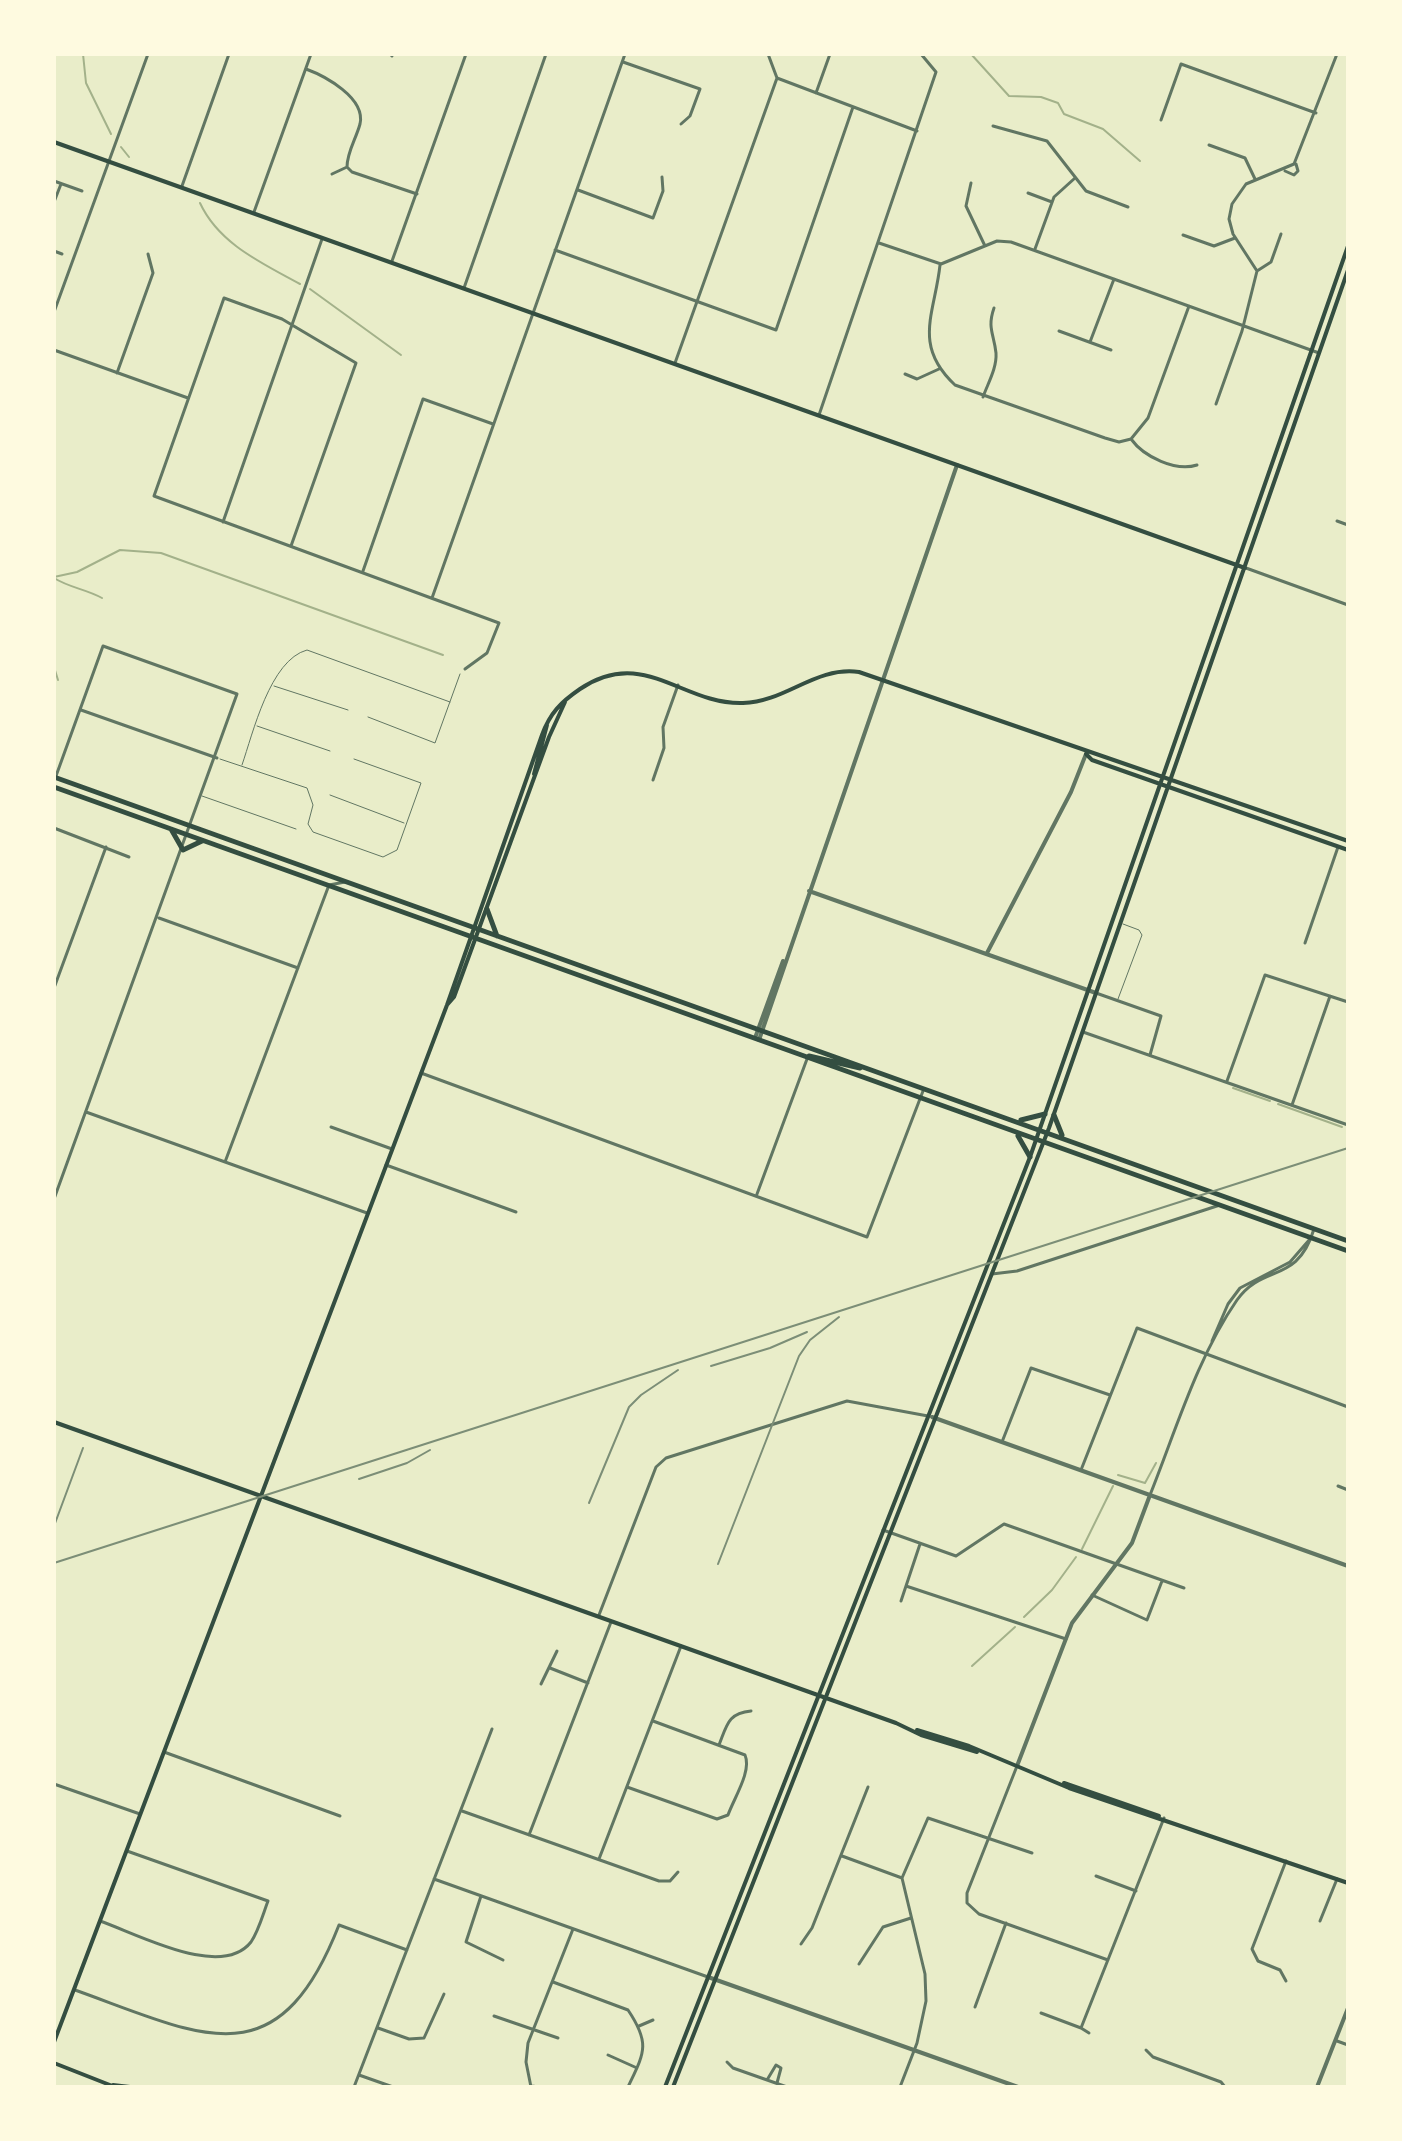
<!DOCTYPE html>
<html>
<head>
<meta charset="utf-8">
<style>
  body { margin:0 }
  #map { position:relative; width:1402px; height:2141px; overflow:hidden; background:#e9edc9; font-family:"Fira Sans Condensed",sans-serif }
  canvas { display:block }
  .frame { position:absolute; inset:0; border:56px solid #fefae0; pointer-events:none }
</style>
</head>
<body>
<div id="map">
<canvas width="1402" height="2141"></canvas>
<div class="frame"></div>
</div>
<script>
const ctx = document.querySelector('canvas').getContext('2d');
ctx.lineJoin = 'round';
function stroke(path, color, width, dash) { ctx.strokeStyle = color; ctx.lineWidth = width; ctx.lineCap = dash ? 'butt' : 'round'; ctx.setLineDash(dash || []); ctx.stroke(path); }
stroke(new Path2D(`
  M83 54 86 83 111 134
  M971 54 1009 96 1041 97 1058 103 1064 114 1103 129 1140 161
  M121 147 129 157
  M200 203C219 244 262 263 300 284
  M310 289 401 355
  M54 577 77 572 120 550 161 553 443 655
  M54 578C70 588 86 589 102 598
  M54 667 58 680
  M1233 1088 1270 1101
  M1278 1104 1342 1127
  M1118 1475 1145 1483 1156 1463
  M1082 1549 1113 1486
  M1024 1617 1052 1590 1076 1557
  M972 1666 1015 1627`), '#a3b18a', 2);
stroke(new Path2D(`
  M274 686 348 710
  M368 717 435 743 460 674
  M257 726 330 751
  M220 759 307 788 313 805 308 824 313 832 383 857 397 850 421 783 354 759
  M242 765C253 733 270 660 307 650L450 702
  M330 795 404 823
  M202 796 296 829
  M1118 999 1142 935 1139 930 1123 924`), '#617663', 1);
stroke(new Path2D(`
  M390 54 392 56
  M768 54 777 78 917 131
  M623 62 700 89 690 116 681 124
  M306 69C325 76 366 98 360 124 356 139 347 152 347 167L352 172 417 194
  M816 93 830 54
  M1161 120 1181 64 1316 113
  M993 126 1047 141 1086 191 1128 207
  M1209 145 1245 158 1255 179
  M1285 171 1294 175 1298 171 1296 164
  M332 174 347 167
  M54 181 82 191
  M971 183 966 206 985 246
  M182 186 229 54
  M578 190 653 218 663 191 662 177
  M1028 193 1052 202
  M54 202 61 184
  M254 212 311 54
  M1183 235 1214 246 1235 238
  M879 243 941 264 997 241 1011 242 1319 353
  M1035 249 1054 197 1075 178
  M555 250 776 330 853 107
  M54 251 62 254
  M392 261 466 54
  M940 265C935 313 912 345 955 385L1105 438 1119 442 1131 439
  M1257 271 1271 262 1281 234
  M464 288 546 54
  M54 312 148 54
  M1059 331 1111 350
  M1090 342 1114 279
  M54 350 188 398
  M675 363 777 78
  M117 373 153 273 148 254
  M905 374 917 379 939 369
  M983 397C988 383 997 368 996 353 994 334 987 328 994 308
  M1216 404 1242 331 1257 271 1233 234 1229 219 1232 204 1246 184 1294 164 1337 54
  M819 415 936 72 921 54
  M1131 439 1148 418 1189 306
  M1131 439C1144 457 1176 472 1197 465
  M1337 521 1348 525
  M223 522 322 239
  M291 546 356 363 282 319 224 298 154 496 499 623 487 653 465 669
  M1246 568 1348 605
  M363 571 423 399 493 424
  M432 598 625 54
  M81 710 217 758
  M653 780 664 748 663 727 678 685
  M54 828 129 857
  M159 918 298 968
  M1305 943 1338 847
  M54 988 106 847
  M1096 993 1161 1016 1150 1055
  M1083 1032 1348 1125
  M421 1073 867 1237 923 1091
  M1227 1081 1265 975 1348 1002
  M1292 1105 1330 996
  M86 1112 367 1213
  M331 1127 392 1149
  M225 1162 329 885 345 882
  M386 1165 516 1212
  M757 1194 807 1059
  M54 1199 237 694 103 646 56 776
  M992 1274 1017 1271 1220 1205
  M1212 1341 1228 1304 1240 1288 1290 1262 1310 1239
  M1002 1442 1031 1368 1110 1395
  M1081 1470 1137 1328 1348 1407
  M1338 1486 1348 1490
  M1150 1495C1176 1430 1197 1358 1237 1300 1263 1263 1297 1285 1314 1229
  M883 1530 956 1556 1004 1524 1184 1588
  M906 1586 1066 1639
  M1092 1595 1147 1620 1162 1581
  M901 1601 920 1544
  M599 1615 656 1467 666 1458 847 1401 928 1416
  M550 1668 588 1683
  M541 1684 557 1651
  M719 1745C727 1725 728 1713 751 1711
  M164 1752 340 1816
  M1017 1766 967 1893V1903L979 1914 1108 1960
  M54 1784 140 1814
  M627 1787 717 1819 728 1815C734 1798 752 1771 745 1755L653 1721
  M462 1811 659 1881H670L678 1872
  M529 1835 611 1622
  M842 1856 902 1878
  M599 1859 681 1646
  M1096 1876 1136 1891
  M434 1879 708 1977
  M481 1896 466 1942 503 1960
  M100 1921C138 1934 221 1980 251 1942 259 1930 263 1914 268 1901L127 1851
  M1320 1921 1337 1879
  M801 1944 812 1928 868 1787
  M859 1964 883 1927 911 1918
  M1286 1981 1280 1970 1258 1961 1252 1949 1286 1861
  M553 1982 628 2010C651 2044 644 2053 628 2087
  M75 1990C201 2035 277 2083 339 1925L407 1950
  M975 2007 1006 1923
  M1041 2013 1081 2028
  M494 2016 558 2038
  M639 2026 653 2020
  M378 2028 409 2039 424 2038 444 1994
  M1089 2033 1081 2028 1164 1818
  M1337 2041 1348 2045
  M1146 2050 1153 2057 1221 2082 1225 2087
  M608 2055 637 2068
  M727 2062 733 2068 787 2087
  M359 2075 393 2087
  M767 2080 776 2065 781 2068 777 2083
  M531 2086 540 2087
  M354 2087 492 1729
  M531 2087 526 2062 528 2043 573 1929
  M900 2087 917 2043 926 2001 925 1974 902 1878 928 1818 1032 1853`), '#617663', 3);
stroke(new Path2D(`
  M809 891 1096 993
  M987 953 1071 792 1086 754
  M755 1038 783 961
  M759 1040 957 465
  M932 1417 1348 1566
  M1017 1766 1072 1623 1132 1543 1150 1495
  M708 1977 1018 2087
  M1317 2087 1348 2008`), '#617663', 4);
stroke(new Path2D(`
  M54 142 1245 568
  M1086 754 1092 760 1348 850
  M534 774 547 725
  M447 1005 454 997 549 737 565 702
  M54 1422 896 1723 921 1735 977 1752
  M917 1730 969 1746 1069 1788 1348 1883
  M1064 1783 1159 1816
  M54 2042 447 1005 542 735C550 713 561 702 580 689 644 646 682 705 743 703 786 702 815 666 859 672L1348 841
  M54 2063 115 2087
  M113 2085 130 2087
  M665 2087 1030 1157 1348 246
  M673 2087 1049 1128 1348 270`), '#344e41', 4);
stroke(new Path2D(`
  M54 777 1348 1241
  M54 787 1348 1251
  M171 829 183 850 202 841
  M487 909 497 936
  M809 1056 860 1068
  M1054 1115 1062 1135
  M1021 1120 1045 1114
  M1018 1136 1030 1157`), '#344e41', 5);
stroke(new Path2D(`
  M711 1366 770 1348 807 1332
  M359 1479 407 1463 430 1450
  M589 1503 629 1407 641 1395 678 1370
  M54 1526 83 1448
  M54 1563 1348 1148
  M718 1564 799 1356 810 1340 839 1317`), '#7c8e77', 2);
</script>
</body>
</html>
